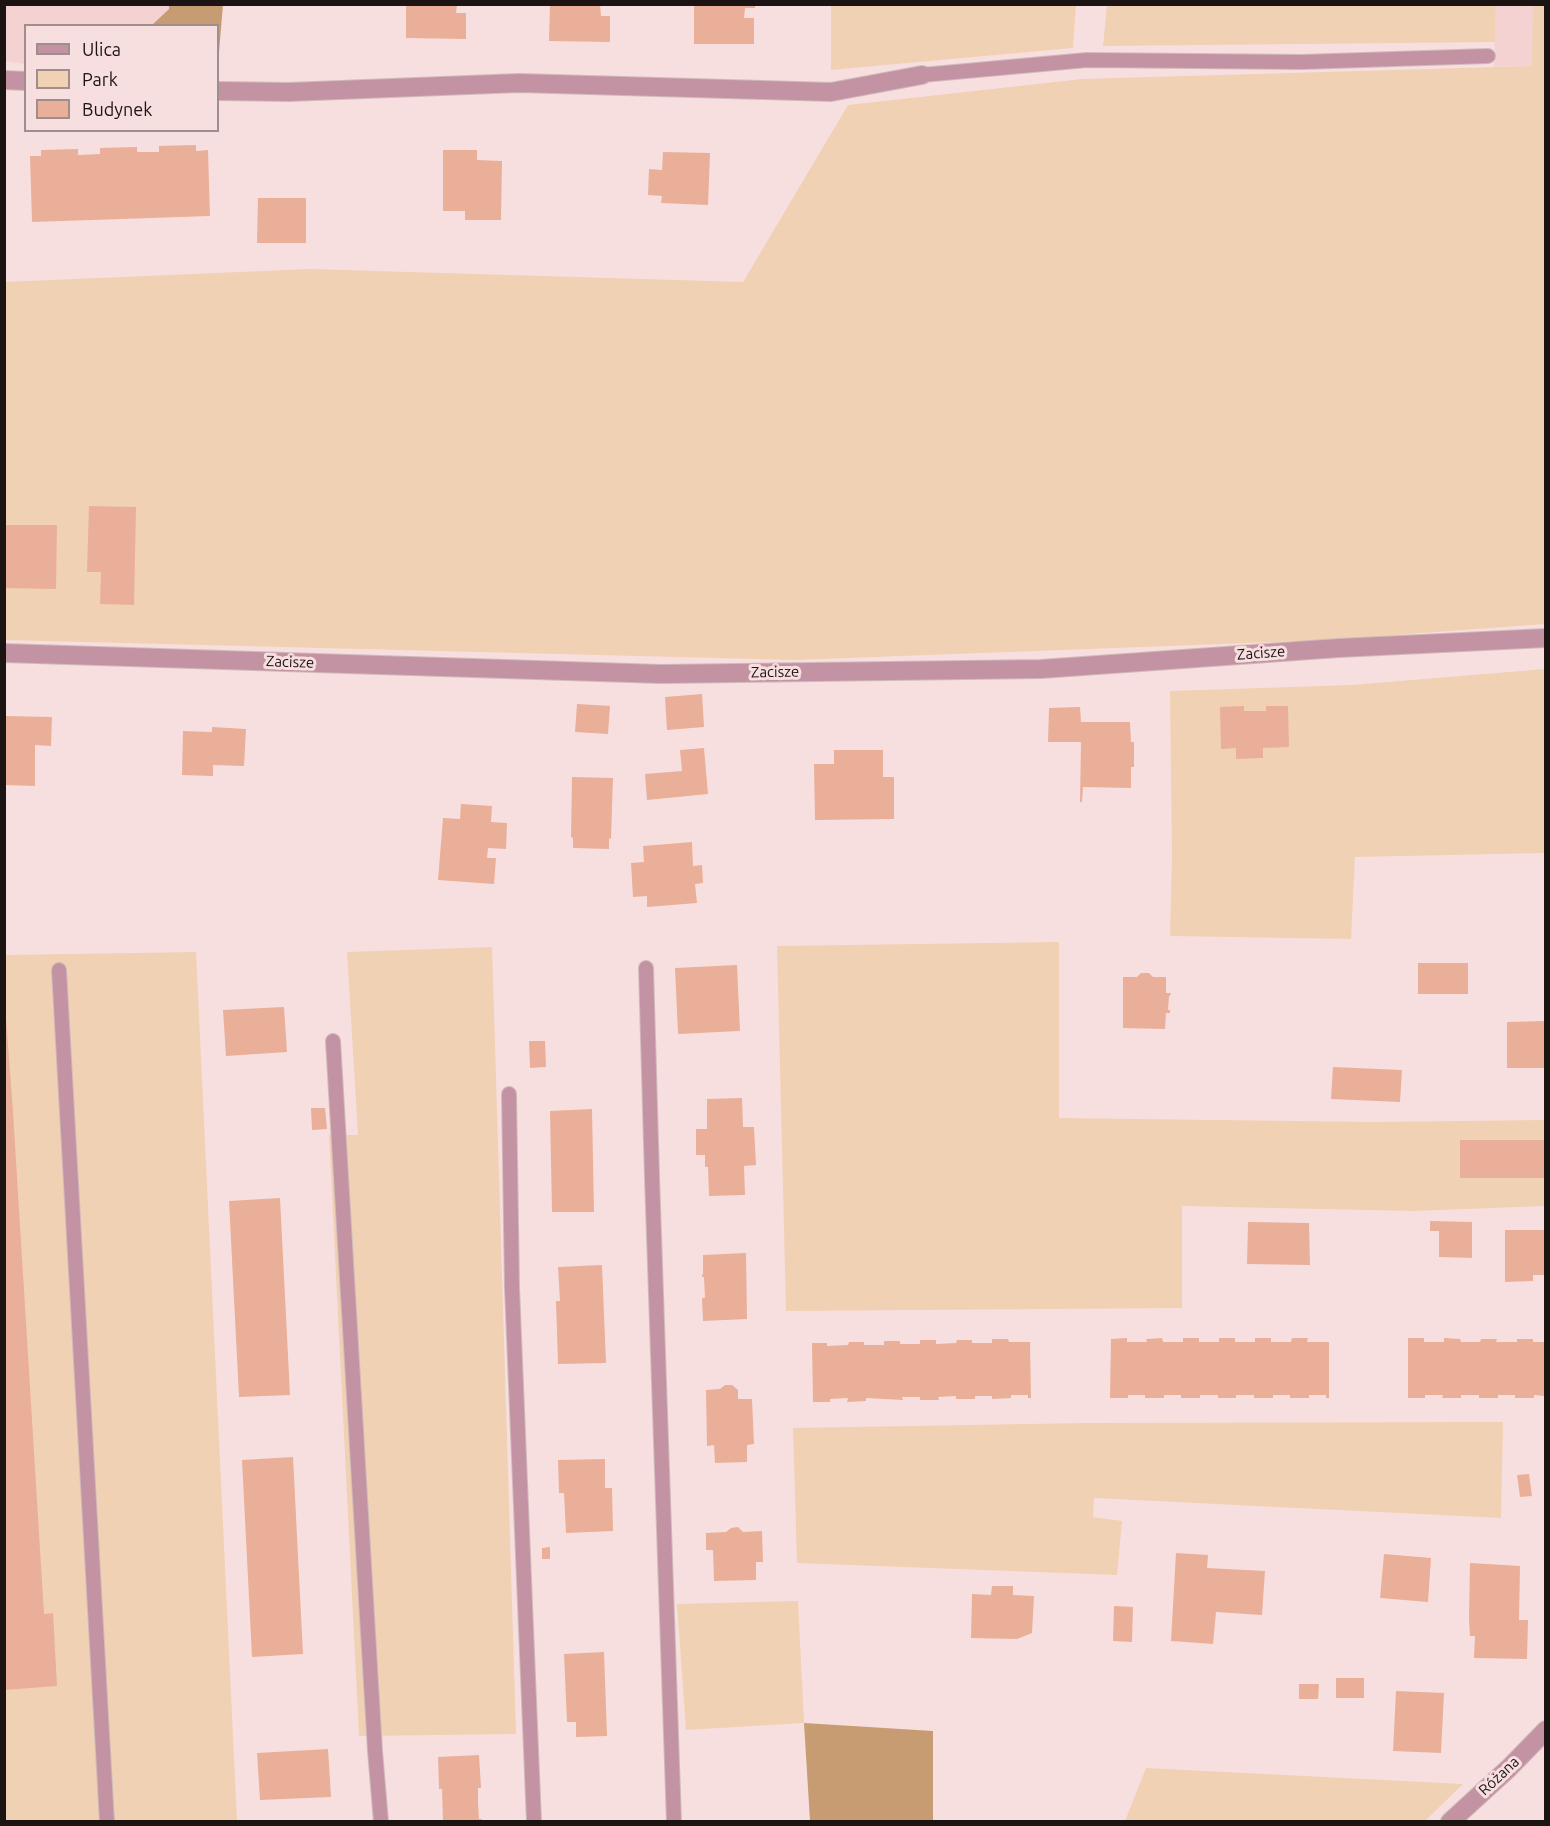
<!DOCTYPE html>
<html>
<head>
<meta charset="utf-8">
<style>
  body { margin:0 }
  #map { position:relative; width:1550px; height:1826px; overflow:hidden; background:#f8dfdf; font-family:Ubuntu,sans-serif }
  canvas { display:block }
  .frame { position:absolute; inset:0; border:6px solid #1c1313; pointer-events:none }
  .legend { position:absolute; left:24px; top:24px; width:195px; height:108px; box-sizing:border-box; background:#f8dfdf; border:2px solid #a08d8d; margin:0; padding:8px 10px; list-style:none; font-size:18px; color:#1c1313 }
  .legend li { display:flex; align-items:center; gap:12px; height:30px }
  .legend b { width:30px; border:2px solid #a08d8d }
</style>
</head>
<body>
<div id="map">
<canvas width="1550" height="1826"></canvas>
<div class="frame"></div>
<ul class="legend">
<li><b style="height:8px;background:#c393a3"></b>Ulica</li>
<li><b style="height:16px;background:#f1d1b3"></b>Park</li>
<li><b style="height:16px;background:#eaaf98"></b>Budynek</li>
</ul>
</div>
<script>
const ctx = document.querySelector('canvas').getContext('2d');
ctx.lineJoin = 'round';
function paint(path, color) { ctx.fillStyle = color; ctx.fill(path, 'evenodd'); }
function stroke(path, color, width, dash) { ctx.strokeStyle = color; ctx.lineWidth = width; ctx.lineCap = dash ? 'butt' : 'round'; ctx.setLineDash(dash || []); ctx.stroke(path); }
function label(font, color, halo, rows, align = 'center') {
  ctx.font = font + ' Ubuntu,sans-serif'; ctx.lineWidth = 6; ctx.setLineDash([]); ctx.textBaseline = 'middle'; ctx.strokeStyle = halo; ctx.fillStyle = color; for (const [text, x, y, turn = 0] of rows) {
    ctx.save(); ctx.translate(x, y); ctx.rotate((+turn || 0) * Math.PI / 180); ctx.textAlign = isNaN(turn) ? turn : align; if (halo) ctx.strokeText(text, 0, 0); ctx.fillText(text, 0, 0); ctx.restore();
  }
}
paint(new Path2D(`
  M5 5H169V9L152 25 26 26 25 64 5 61Z
  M1496 5H1545L1532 66 1494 67Z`), '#f3d2d1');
paint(new Path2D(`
  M831 5H1076L1073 48 831 70Z
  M1107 5H1496L1495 42 1103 46Z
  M1533 5H1545V624L1329 640 795 660 5 640 4 282 310 269 743 282 848 105 1082 79 1532 66Z
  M1545 669V853L1355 857 1351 939 1170 936 1172 858 1170 691 1351 685Z
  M1059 942V1118L1374 1122 1545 1120V1206L1414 1211 1182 1206V1308L786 1311 777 946Z
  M492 947 516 1734 359 1736 329 1135H358L347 952Z
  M196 952 237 1821H5L4 955Z
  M1503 1422 1501 1518 1094 1498 1093 1517 1122 1521 1117 1575 797 1563 793 1428 1084 1423Z
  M798 1601 804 1723 686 1730 677 1604Z
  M1146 1768 1463 1784 1425 1821H1125Z`), '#f1d1b3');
paint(new Path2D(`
  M169 5H223L218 64V26L152 25 169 9Z
  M804 1723 933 1731V1821H810Z`), '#c79c72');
paint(new Path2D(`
  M406 4H457L456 13H466V39L406 38Z
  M550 4H600L601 16H610V42L549 41Z
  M755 4V8H745L744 18H754V44H694V5Z
  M196 145V151L208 150 210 216 32 222 30 156H41V150L78 149V155L100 154V148L137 147V152H159V146Z
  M443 150H477V160L502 161 501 220H465V211H443Z
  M663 152 710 153 708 205 661 203 662 196 648 195 649 169 662 170Z
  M258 198H306V243H257Z
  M89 506 136 507 134 605 100 604 101 572H87Z
  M4 525H57L56 589 4 588Z
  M702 694 704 727 667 730 665 697Z
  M577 704 610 706 608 734 575 732Z
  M1244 706V711H1266V706H1288L1289 747 1263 748V758L1236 759V748L1221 749 1220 707Z
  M1080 707 1081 722H1130L1131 742H1134V767H1131V788L1083 787 1082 802H1080L1081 742H1048L1049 708Z
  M4 716 52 717 51 746 35 745V786L4 785Z
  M212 727 246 729 244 766 213 765V776L182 775 183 731 212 732Z
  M704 748 708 794 647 800 645 774 682 771 680 750Z
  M834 750H883V777H894V819L815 820 814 764H834Z
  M572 777 613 778 611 839 609 838V849L573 848V838L571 837Z
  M461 804 492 806 491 822 507 823 506 849 488 848 487 858H496L494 884 438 880 443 818 460 819Z
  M692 842 693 866 702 865 703 883 695 884 697 903 647 907V896L633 897 631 863 644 862 643 846Z
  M1418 963H1468V994H1418Z
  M737 965 740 1031 678 1034 675 968Z
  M1141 973H1149L1153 977H1166V993H1171L1170 996H1169L1168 1010H1170V1013H1166L1165 1029 1123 1028V977H1137Z
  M284 1007 287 1052 226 1056 223 1010Z
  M4 1018H6L13 1112 44 1614 53 1613 57 1686 4 1690Z
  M1545 1021V1068H1507V1022Z
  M529 1041H545L546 1067 530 1068Z
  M1333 1067 1402 1070 1400 1102 1331 1099Z
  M742 1098 743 1127H754L756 1165 744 1166 745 1195 709 1196 708 1167H705V1155H696V1129H707V1099Z
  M311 1108H325L327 1129 312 1130Z
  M592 1109 594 1212H552L550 1111Z
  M1460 1140H1545V1178H1460Z
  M280 1198 290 1395 239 1397 229 1201Z
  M1430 1221 1472 1222V1258L1439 1257V1231H1430Z
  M1248 1222 1309 1223 1310 1265 1247 1264Z
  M1505 1230H1545V1275H1533V1281L1505 1282Z
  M746 1253 747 1319 703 1321 702 1298H705L704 1277H702V1275L703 1274V1255Z
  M602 1265 606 1363 558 1364 556 1301H560L558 1267Z
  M1127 1338V1342H1147L1146 1339 1162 1338 1163 1342H1183V1338H1199V1342H1219V1338H1235V1342H1255V1338H1271V1342H1291L1292 1338H1308L1307 1342H1329V1398H1326V1395H1309V1398H1290V1395H1273V1398H1254V1395H1236V1398H1218V1395H1200V1398H1181V1395H1164V1398H1145V1395H1128V1398H1110L1111 1339Z
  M1408 1338H1424V1342H1444V1338L1460 1339 1461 1342H1480L1481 1339H1497L1496 1342H1517V1339H1533V1342H1545V1396L1534 1395V1398H1515V1395H1498V1398H1479V1395H1461V1398H1442L1443 1395H1425V1398H1408Z
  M992 1339H1008L1009 1342H1030L1031 1398H1028V1395H1011V1398L992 1399V1396H975V1399H956V1396L938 1397 939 1400H920V1397H902L903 1400 866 1398V1401L847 1402 848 1398 830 1399V1402H813L812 1343H827V1346L848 1345 849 1342H864V1345H884V1341H900V1344H920V1340H936V1344L956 1343 957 1340H972V1343H992Z
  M725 1385H732L738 1390V1399H752L754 1444 747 1445V1462L715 1463 714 1445 707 1446 706 1390 720 1389Z
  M293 1457 303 1654 252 1657 242 1460Z
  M605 1459V1488H612L613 1531 566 1533 564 1493H559L558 1460Z
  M1529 1474 1532 1496 1520 1497 1517 1475Z
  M738 1527 743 1532 762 1531 763 1562H756V1580L714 1581 713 1550H706V1533L726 1532 731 1528Z
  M550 1547V1559H542V1548Z
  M1176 1553 1208 1555 1207 1568 1265 1571 1262 1615 1216 1612 1213 1644 1171 1641Z
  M1384 1554 1431 1558 1428 1602 1380 1598Z
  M1470 1563 1520 1566 1519 1620H1528L1527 1659 1474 1658 1475 1636H1470L1469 1619Z
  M992 1586H1013V1595L1034 1596 1032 1633 1017 1639 971 1638 972 1594 991 1595Z
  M1114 1606 1133 1607 1132 1642 1113 1641Z
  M604 1652 607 1736 576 1737V1722H567L564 1654Z
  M1336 1678H1364V1698H1336Z
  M1299 1684H1319L1318 1699H1299Z
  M1396 1691 1444 1693 1441 1753 1393 1751Z
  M328 1749 331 1797 260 1800 257 1753Z
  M479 1755 481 1788H478V1803L479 1819H482V1821H443L442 1789H439L438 1757Z`), '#eaaf98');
const lane = new Path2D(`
  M922 75 1087 60 1301 62 1488 56
  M646 968 652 1177 674 1822
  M59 970 107 1822
  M333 1041 375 1751 381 1822
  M509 1094 512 1288 534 1822`);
const street = new Path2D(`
  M4 80 26 81
  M218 91 289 92 519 83 831 92 922 75
  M4 653 661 674 1041 669 1339 648 1546 638
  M1450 1822 1509 1768 1546 1730`);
stroke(lane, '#d0baba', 16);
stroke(street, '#d0baba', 20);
stroke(lane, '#c393a3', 14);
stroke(street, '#c393a3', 18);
label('15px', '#1c1313', '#f8dfdf', [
  ["Zacisze",1261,653,-4],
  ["Zacisze",290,662,2],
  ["Zacisze",775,672,-1],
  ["Różana",1499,1776,-43]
]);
</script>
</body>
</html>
